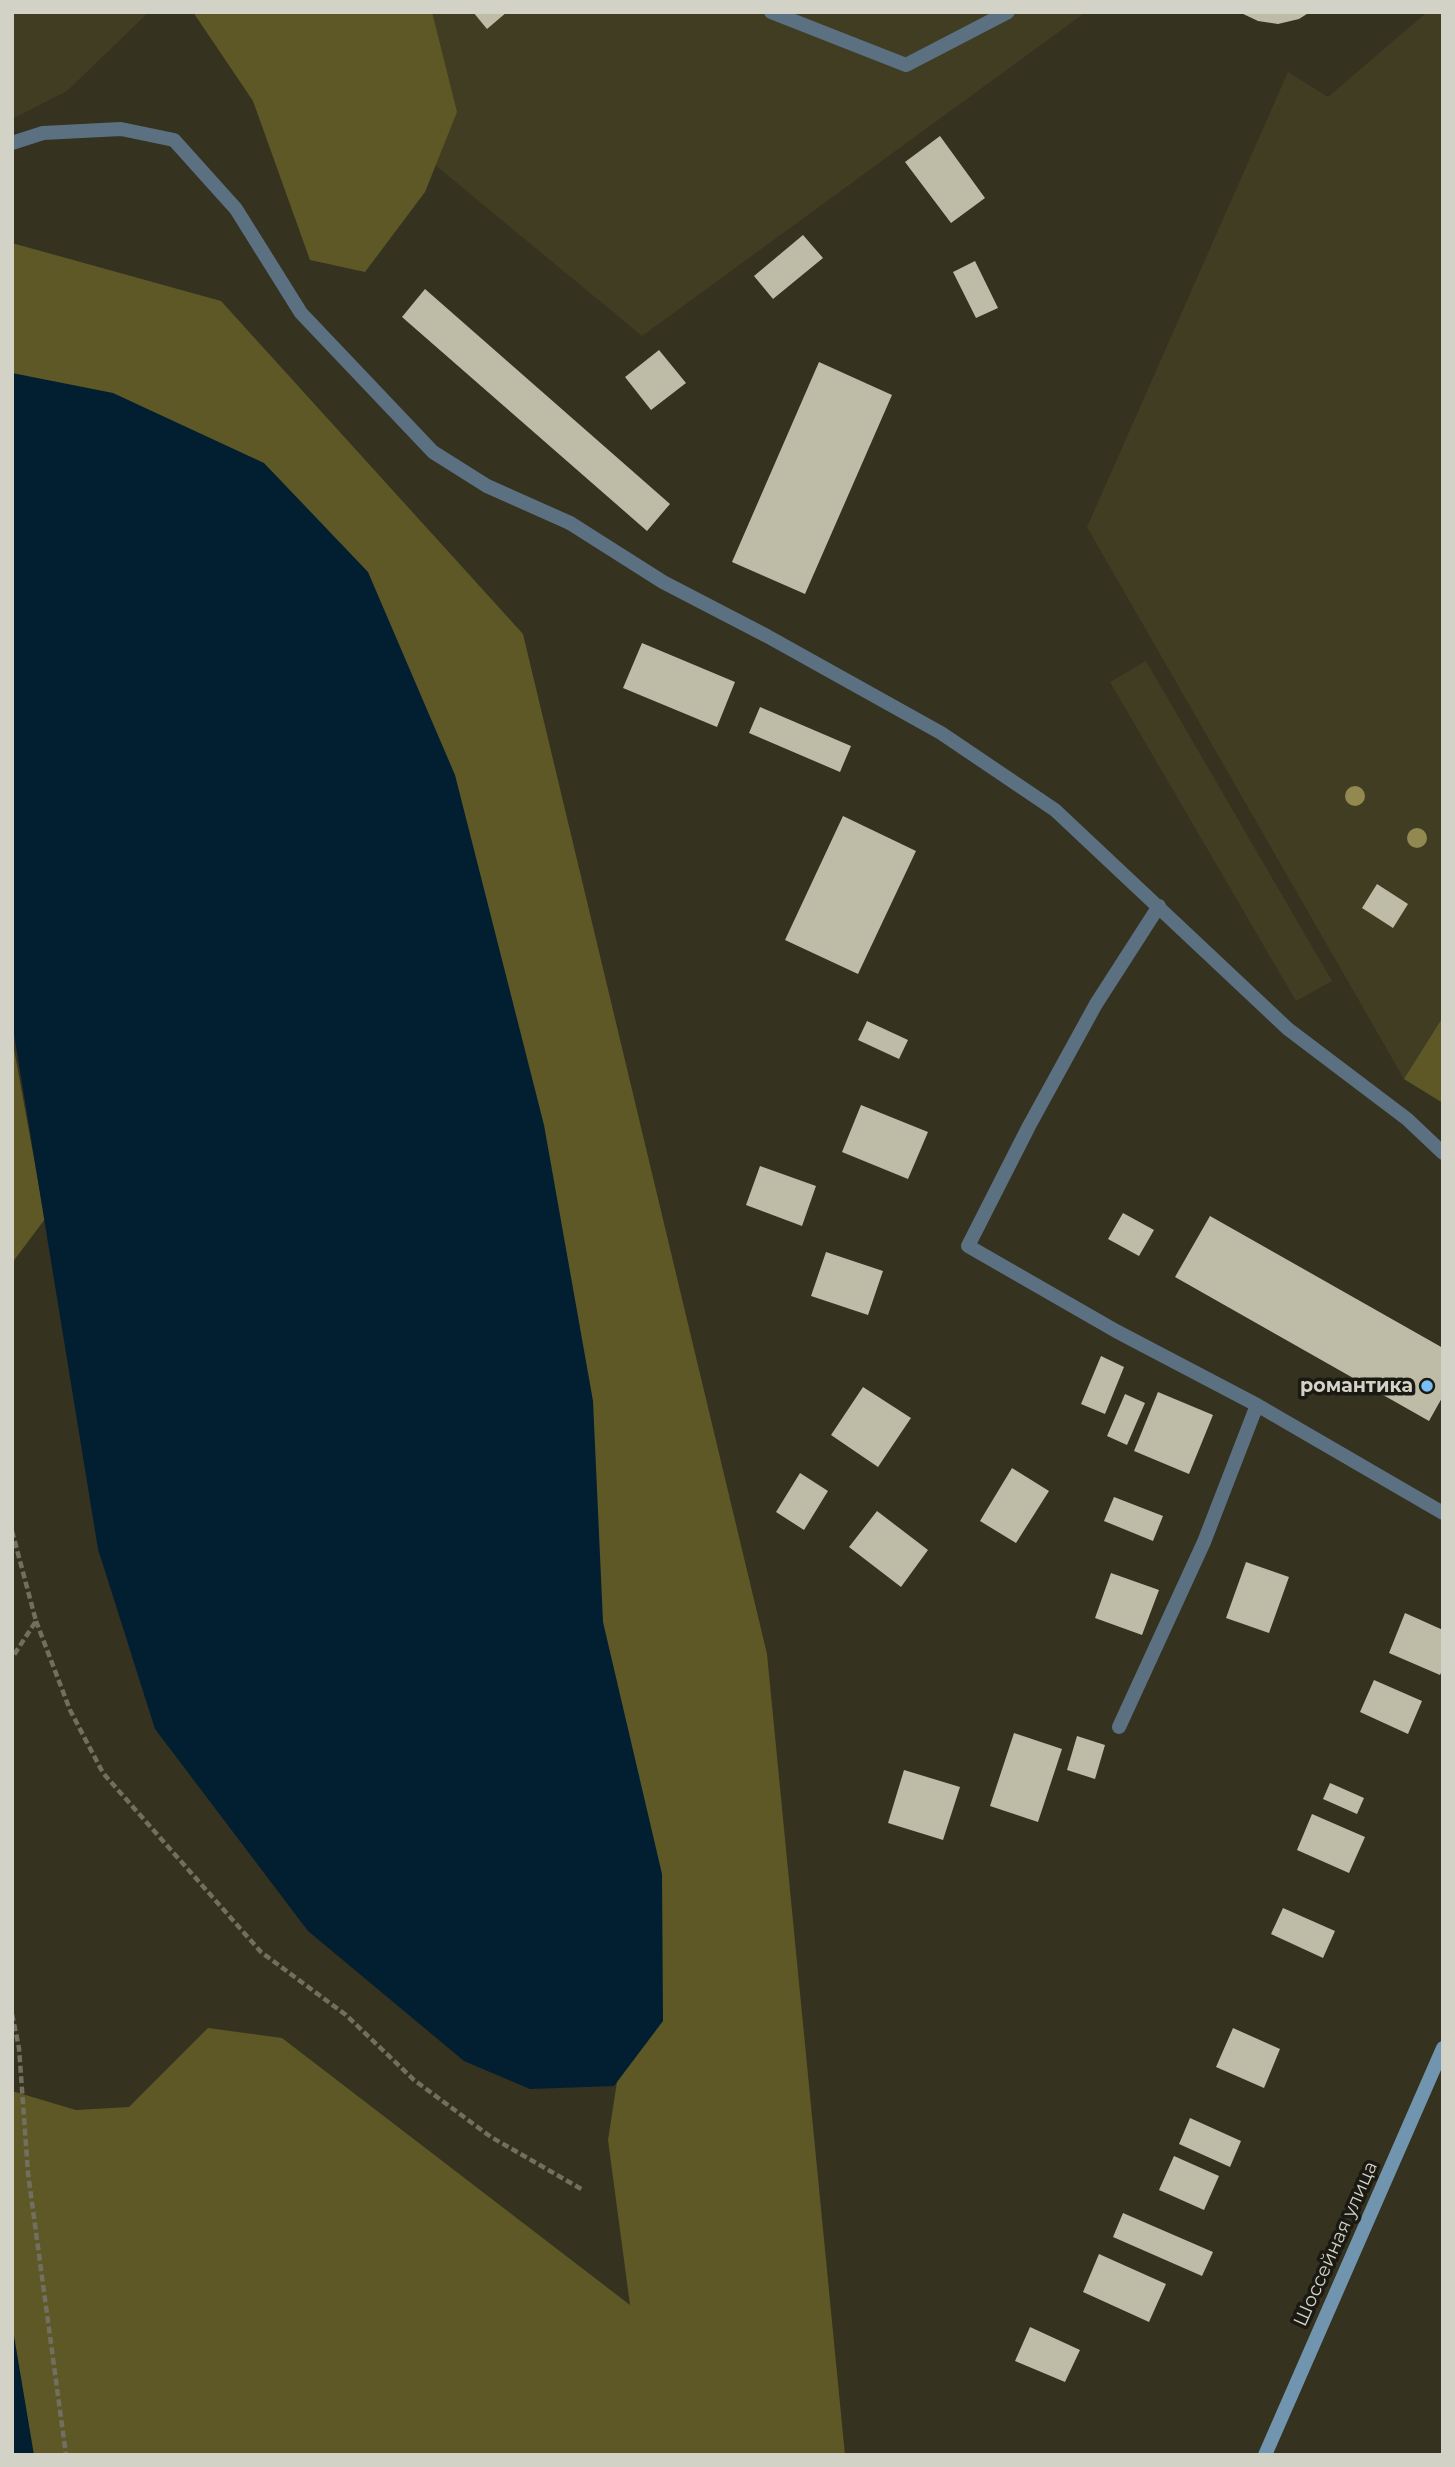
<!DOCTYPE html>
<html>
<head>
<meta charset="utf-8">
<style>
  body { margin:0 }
  #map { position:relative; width:1455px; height:2467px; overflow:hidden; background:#353220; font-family:Montserrat,sans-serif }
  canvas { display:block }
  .frame { position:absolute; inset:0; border:14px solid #d3d2c7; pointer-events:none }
</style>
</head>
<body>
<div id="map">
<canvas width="1455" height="2467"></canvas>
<div class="frame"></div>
</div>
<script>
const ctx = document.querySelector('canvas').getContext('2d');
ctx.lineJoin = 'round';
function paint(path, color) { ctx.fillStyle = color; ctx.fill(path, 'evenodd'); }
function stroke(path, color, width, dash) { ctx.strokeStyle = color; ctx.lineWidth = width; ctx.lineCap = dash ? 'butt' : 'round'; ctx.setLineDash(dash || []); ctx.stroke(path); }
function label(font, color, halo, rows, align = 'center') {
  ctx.font = font + ' Montserrat,sans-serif'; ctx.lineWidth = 7; ctx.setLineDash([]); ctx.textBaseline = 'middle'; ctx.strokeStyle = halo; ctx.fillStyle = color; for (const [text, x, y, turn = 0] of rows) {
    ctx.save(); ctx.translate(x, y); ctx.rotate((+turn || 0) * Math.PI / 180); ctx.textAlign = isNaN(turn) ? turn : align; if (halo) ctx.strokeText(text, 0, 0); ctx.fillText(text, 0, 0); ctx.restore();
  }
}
paint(new Path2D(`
  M12 12H149L67 91 12 119Z
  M250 12H1086L642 336Z
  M1427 12H1443V1103L1404 1079 1087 527 1288 72 1328 97Z
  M1146 661 1332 981 1296 1001 1110 682Z`), '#403d23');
paint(new Path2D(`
  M193 12H432L457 112 425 192 365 272 310 260 253 101Z
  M12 243 221 301 523 634 767 1654 845 2455H18L12 2416V2091L76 2110 129 2107 208 2028 282 2038 630 2305 608 2140 635 1965 12 441Z
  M1443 1017V1103L1404 1079Z
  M12 1038 45 1219 12 1263Z`), '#5e5826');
paint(new Path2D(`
  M12 373 113 393 264 463 368 572 455 775 544 1125 593 1401 603 1622 662 1874 663 2021 614 2086 530 2089 464 2061 308 1931 155 1729 98 1549 12 1022Z
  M12 2324 34 2455H12Z`), '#021e31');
paint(new Path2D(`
  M473 12H507L487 29Z
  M1239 12H1310L1299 19 1278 24 1258 21Z
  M940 136 985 198 951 223 905 162Z
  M803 235 823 258 773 299 754 276Z
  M975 261 998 308 976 318 953 272Z
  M425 289 670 504 647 531 402 317Z
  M659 350 686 383 651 410 625 377Z
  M819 362 892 395 805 594 732 562Z
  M642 643 735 682 717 727 623 688Z
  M760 707 851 746 840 772 749 733Z
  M843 816 916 851 858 974 785 940Z
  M1377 884 1408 904 1393 928 1362 908Z
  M867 1021 908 1040 899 1059 858 1040Z
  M861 1105 928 1132 908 1179 842 1152Z
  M760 1166 816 1186 802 1226 746 1205Z
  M1123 1213 1154 1230 1139 1256 1108 1239Z
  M1210 1216 1443 1348V1396L1429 1421 1175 1277Z
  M826 1252 883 1271 868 1315 811 1296Z
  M1101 1356 1124 1367 1105 1414 1081 1404Z
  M863 1387 911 1418 878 1467 831 1435Z
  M1158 1392 1213 1415 1189 1474 1134 1451Z
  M1125 1394 1145 1403 1127 1445 1107 1436Z
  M1012 1468 1049 1491 1016 1543 980 1521Z
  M800 1473 828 1491 804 1530 776 1512Z
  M1114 1497 1163 1516 1153 1541 1104 1521Z
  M877 1511 928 1550 901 1587 849 1547Z
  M1246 1562 1289 1577 1269 1633 1226 1618Z
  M1111 1573 1159 1590 1142 1635 1095 1618Z
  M1405 1613 1443 1630V1668L1440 1675 1389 1653Z
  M1374 1680 1422 1701 1408 1734 1360 1712Z
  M1014 1733 1062 1749 1038 1822 990 1806Z
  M1077 1736 1105 1745 1095 1779 1067 1770Z
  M904 1770 960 1787 943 1840 888 1823Z
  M1330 1783 1364 1798 1357 1814 1323 1799Z
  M1312 1814 1365 1837 1349 1873 1297 1850Z
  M1283 1908 1335 1931 1323 1958 1271 1934Z
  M1233 2028 1280 2049 1264 2088 1216 2067Z
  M1190 2118 1241 2141 1230 2167 1179 2144Z
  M1174 2156 1219 2176 1204 2210 1159 2190Z
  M1123 2213 1213 2252 1202 2276 1113 2237Z
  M1099 2254 1166 2284 1149 2322 1083 2292Z
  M1030 2327 1080 2350 1065 2382 1015 2361Z`), '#bebca6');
stroke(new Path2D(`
  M12 1531 36 1621 12 1658
  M36 1621 70 1710 103 1773 261 1952 346 2015 414 2080 491 2137 583 2190
  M12 2014 19 2048 28 2173 66 2455`), '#726f60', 4.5, [7, 3.5]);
stroke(new Path2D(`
  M771 12 906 65 1008 12
  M12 143 43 133 121 129 174 140 236 209 301 313 433 452 487 486 570 523`), '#5b7182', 14);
stroke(new Path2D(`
  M570 523 663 582 767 636 941 733 1055 810 1288 1029 1407 1119 1443 1153
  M1159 906 1096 1004 1029 1126 968 1246 1116 1331 1257 1405 1443 1513
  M1119 1727 1204 1542 1257 1405`), '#5b7182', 14);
stroke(new Path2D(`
  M1265 2455 1443 2048`), '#7194af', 14);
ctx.fillStyle = '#918950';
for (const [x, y] of [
  [1355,796],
  [1417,838]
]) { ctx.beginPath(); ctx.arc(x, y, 10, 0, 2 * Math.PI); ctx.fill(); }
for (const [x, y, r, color] of [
  [1427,1386,7,"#77c0f7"]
]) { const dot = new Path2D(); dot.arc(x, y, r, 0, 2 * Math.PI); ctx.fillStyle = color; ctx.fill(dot); stroke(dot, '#1b1a12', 2.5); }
label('bold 19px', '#d3d2c7', '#1b1a12', [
  ["романтика",1413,1386]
], 'right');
label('19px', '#d3d2c7', '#1b1a12', [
  ["Шоссейная улица",1336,2244,-66]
]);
</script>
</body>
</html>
